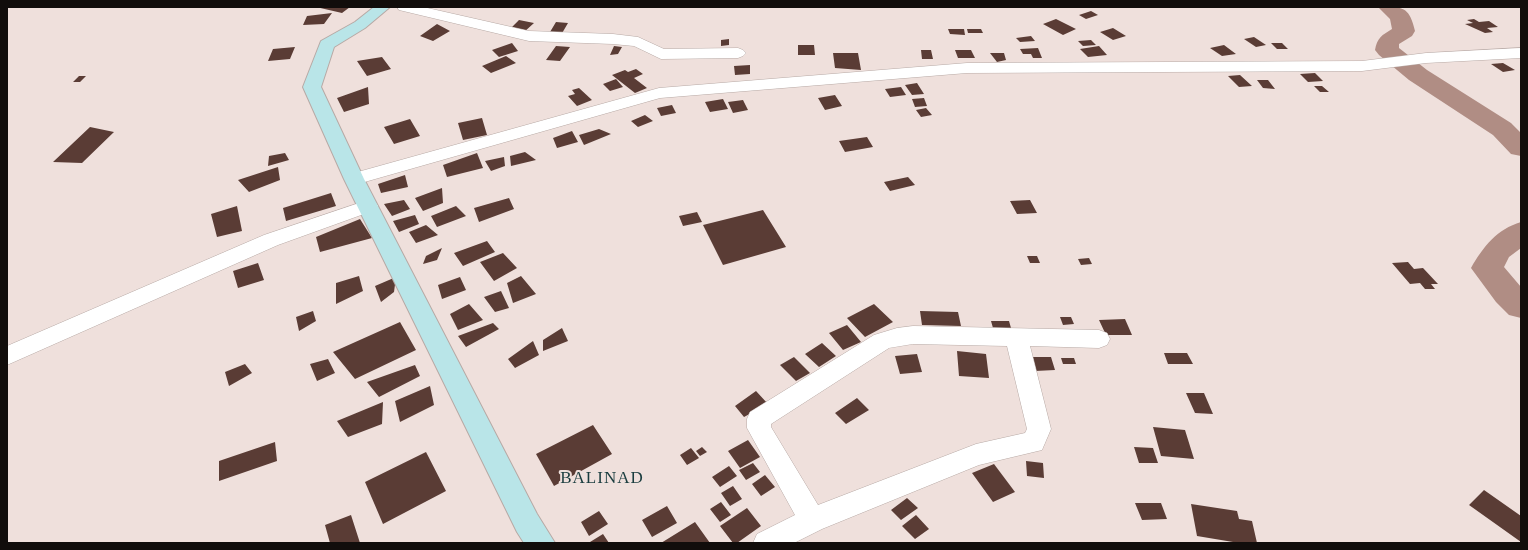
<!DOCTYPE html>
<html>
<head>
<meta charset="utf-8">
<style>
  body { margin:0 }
  #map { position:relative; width:1528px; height:550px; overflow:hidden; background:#efe0dc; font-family:Georgia,serif }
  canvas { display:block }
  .frame { position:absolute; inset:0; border:8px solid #110d0b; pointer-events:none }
</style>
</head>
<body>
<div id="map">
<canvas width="1528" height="550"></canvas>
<div class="frame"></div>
</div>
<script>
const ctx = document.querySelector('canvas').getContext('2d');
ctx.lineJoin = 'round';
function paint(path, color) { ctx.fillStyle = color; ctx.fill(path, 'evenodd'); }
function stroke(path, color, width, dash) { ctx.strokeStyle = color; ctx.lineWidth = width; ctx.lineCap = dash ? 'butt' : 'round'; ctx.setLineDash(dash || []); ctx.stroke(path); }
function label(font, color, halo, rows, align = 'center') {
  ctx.font = font + ' Georgia,serif'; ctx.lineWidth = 4; ctx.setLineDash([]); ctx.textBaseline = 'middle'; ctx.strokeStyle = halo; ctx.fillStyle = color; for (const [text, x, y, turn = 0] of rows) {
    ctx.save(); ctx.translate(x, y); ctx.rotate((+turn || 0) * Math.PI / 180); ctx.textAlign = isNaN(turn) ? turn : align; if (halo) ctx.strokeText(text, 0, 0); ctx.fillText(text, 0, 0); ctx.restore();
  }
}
paint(new Path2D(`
  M1378 7C1402 7 1409 5 1415 31L1412 36 1399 44V48L1427 70 1511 123 1521 133V156L1511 154 1493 135 1409 80 1379 55 1375 50C1377 38 1382 35 1392 29L1390 19Z
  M1521 222V248L1509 257 1504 267 1521 287V318L1509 315 1496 302 1471 268C1483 247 1497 229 1521 222Z`), '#b08d84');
paint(new Path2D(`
  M316 7H350L342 13Z
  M1091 11 1098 15 1086 19 1079 15Z
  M332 13 324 24 303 25 307 16Z
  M1056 19 1076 29 1063 35 1043 24Z
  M1474 19 1479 22 1489 21 1498 27 1487 28 1493 32 1485 33 1465 24 1473 23 1467 20Z
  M519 20 534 23 523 33 508 31Z
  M556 22 568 23 561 35 557 32H550Z
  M437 24 450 31 433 41 420 36Z
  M1113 28 1126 36 1113 40 1100 32Z
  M948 29H964L965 35 950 34Z
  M967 29H981L983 33H968Z
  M1031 36 1035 41 1020 42 1016 38Z
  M1254 37 1266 45 1256 47 1244 39Z
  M729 39V45L721 46V40Z
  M1091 40 1096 45 1083 46 1078 41Z
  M512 43 518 51 499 57 492 50Z
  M1271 43H1282L1288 49H1277Z
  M798 45H814L815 55H798Z
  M1224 45 1236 54 1222 56 1210 48Z
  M556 46 570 47 560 61 546 60Z
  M614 46 622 47 618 54 610 55Z
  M1099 46 1107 55 1088 57 1080 49Z
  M295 47 290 59 268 61 273 49Z
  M1038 48 1042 58H1033L1031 54H1023L1020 49Z
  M921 50H931L933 59H922Z
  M955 50H971L975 58H958Z
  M833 53H858L861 70 835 68Z
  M990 53H1004L1006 60 997 62Z
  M506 56 516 63 491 73 482 66Z
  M382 57 391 69 367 76 357 61Z
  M1503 63 1515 70 1503 72 1491 64Z
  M750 65V74L735 75 734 66Z
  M636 69 643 74 634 78 647 88 635 93 612 75 625 70 628 72Z
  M1315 73 1323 81 1308 82 1300 74Z
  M1240 75 1252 86 1239 87 1228 76Z
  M79 76H86L80 82H73Z
  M616 79 623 87 610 91 603 84Z
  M1257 80H1268L1275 89 1263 88Z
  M917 83 924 94 912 95 905 85Z
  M1314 86H1322L1329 92H1320Z
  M368 87 369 104 344 112 337 98Z
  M901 87 906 95 890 97 885 89Z
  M579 88 592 100 577 106 568 96 575 94 572 90Z
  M835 95 842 106 825 110 818 98Z
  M924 98 927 106 915 107 912 99Z
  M723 99 728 109 710 112 705 102Z
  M743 100 748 110 733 113 728 102Z
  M672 105 676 113 661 116 657 108Z
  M926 108 932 115 921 117 916 110Z
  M645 115 653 121 638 127 631 121Z
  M482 118 487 135 463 140 458 123Z
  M410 119 420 136 394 144 384 127Z
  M90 127 114 132 82 163 53 162Z
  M599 129 611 134 584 145 579 135Z
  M572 131 578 142 557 148 553 138Z
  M867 137 873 147 845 152 839 141Z
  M525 152 536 160 511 166 510 156Z
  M285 153 289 160 268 166 269 156Z
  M477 153 483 168 447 177 443 165Z
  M504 157 505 166 491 171 485 161Z
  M278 167 280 180 249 192 238 180Z
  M405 175 408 187 381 193 378 184Z
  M908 177 915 185 890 191 884 182Z
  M442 188 443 203 423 211 415 198Z
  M331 193 336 206 286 221 283 208Z
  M509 198 514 209 479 222 474 208Z
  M404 200 410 209 392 216 384 204Z
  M1030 200 1037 213 1017 214 1010 201Z
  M237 206 242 231 217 237 211 214Z
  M456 206 466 216 437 227 431 216Z
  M763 210 786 247 723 265 703 225Z
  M697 212 702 222 683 226 679 216Z
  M415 215 419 224 399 232 393 221Z
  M360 219 372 238 320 252 316 237Z
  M426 225 438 235 416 243 409 232Z
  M487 241 495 252 463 266 454 253Z
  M442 248 437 260 423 264 426 256Z
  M503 253 517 268 494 281 480 262Z
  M1027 256H1037L1040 263H1030Z
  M1089 258 1092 264 1081 265 1078 259Z
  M1408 262 1414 269 1423 268 1438 284H1431L1435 289H1425L1420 283 1410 284 1392 263Z
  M258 263 264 280 238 288 233 271Z
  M359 276 363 291 336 304V283Z
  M521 276 536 294 513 303 507 283Z
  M396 277 394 292 381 302 375 286Z
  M460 277 466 290 442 299 438 285Z
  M501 291 509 308 495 312 484 297Z
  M469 304 483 320 458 330 450 314Z
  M874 304 893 322 865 337 847 318Z
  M313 311 316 321 299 331 296 317Z
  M920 311 958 312 961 326 922 325Z
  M1060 317H1071L1074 324 1063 325Z
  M1125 319 1132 335H1106L1099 320Z
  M991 321H1009L1013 335H995Z
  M400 322 416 350 355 379 333 352Z
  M493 323 499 329 466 347 458 336Z
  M847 325 861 342 843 350 829 333Z
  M562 328 568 341 543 351V340Z
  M533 341 539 355 515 368 508 359Z
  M822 343 836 356 819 367 805 354Z
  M957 351 986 354 989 378 959 376Z
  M1164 353H1187L1193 364H1168Z
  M917 354 922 372 900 374 895 356Z
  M794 357 810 373 796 381 780 365Z
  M1031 357H1051L1055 370 1035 371Z
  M1061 358H1074L1076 364H1063Z
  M328 359 335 373 317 381 310 364Z
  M245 364 252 373 229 386 225 372Z
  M415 365 420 376 379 397 367 382Z
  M430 386 434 405 400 422 395 401Z
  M756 391 768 404 744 417 735 406Z
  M1186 393H1204L1213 414 1195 413Z
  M857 398 869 410 846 424 835 413Z
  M383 402 382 424 348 437 337 421Z
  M593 425 612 454 554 486 536 454Z
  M1153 427 1185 430 1194 459 1161 456Z
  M748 440 760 457 740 468 728 451Z
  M275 442 277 461 219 481V461Z
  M702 447 707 452 700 456 696 451Z
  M1134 447 1153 448 1158 463H1139Z
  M691 448 699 458 687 465 680 455Z
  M426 452 446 491 383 524 365 482Z
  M1026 461 1043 463 1044 478 1027 476Z
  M753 463 760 472 746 480 739 470Z
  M994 464 1015 492 993 502 972 473Z
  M729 466 737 476 720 487 712 477Z
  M765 475 775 487 761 496 752 484Z
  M733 486 742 499 730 506 721 493Z
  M1484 490 1521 516V542L1469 505Z
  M907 498 918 508 901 520 891 510Z
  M721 502 731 515 720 522 710 509Z
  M1135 503H1161L1167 519 1142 520Z
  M1191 504 1237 511 1239 519 1252 521 1257 543H1239L1197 536Z
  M667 506 677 523 652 537 642 520Z
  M747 508 761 526 737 543H733L720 526Z
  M599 511 608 524 589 536 581 522Z
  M351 515 360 543H330L325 525Z
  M916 515 929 529 915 539 902 526Z
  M695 522 710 543H661Z
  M603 534 609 543H591L590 542Z`), '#5a3c35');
const minor = new Path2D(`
  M397 7H423L529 31 613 34 638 37 664 49 738 48 743 50 746 53 743 56 738 58 661 59 634 46 613 44 529 41 399 10Z
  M1521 48V58L1426 63 1362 71 967 73 660 98 354 185 347 183 345 179 347 175 659 88 967 63 1362 61 1426 53Z
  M368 200 375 202 378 206 375 210 278 245 7 365V346L264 235Z
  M913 326 1099 330 1107 333 1110 339 1107 345 1099 348 1030 346 1051 429 1042 450 979 465 822 529 794 543H753L757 534 795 515 747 428V419L750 412 874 335 897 328ZM913 344 1007 346 1027 429 1025 433 976 444 818 505 771 427V424L889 348Z`);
const secondary = new Path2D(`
  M374 7H390L365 28 334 47 321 87 364 179 537 514 555 543H524L517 532 344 179 303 87 321 41 355 22Z`);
stroke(minor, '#b7a9a5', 1);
stroke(secondary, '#b7a9a5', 2);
paint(minor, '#fff');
paint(secondary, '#b9e5e8');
ctx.letterSpacing = '1px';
label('17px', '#193c3e', '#efe0dc', [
  ["BALINAD",602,479]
]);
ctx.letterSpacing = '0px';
</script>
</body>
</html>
